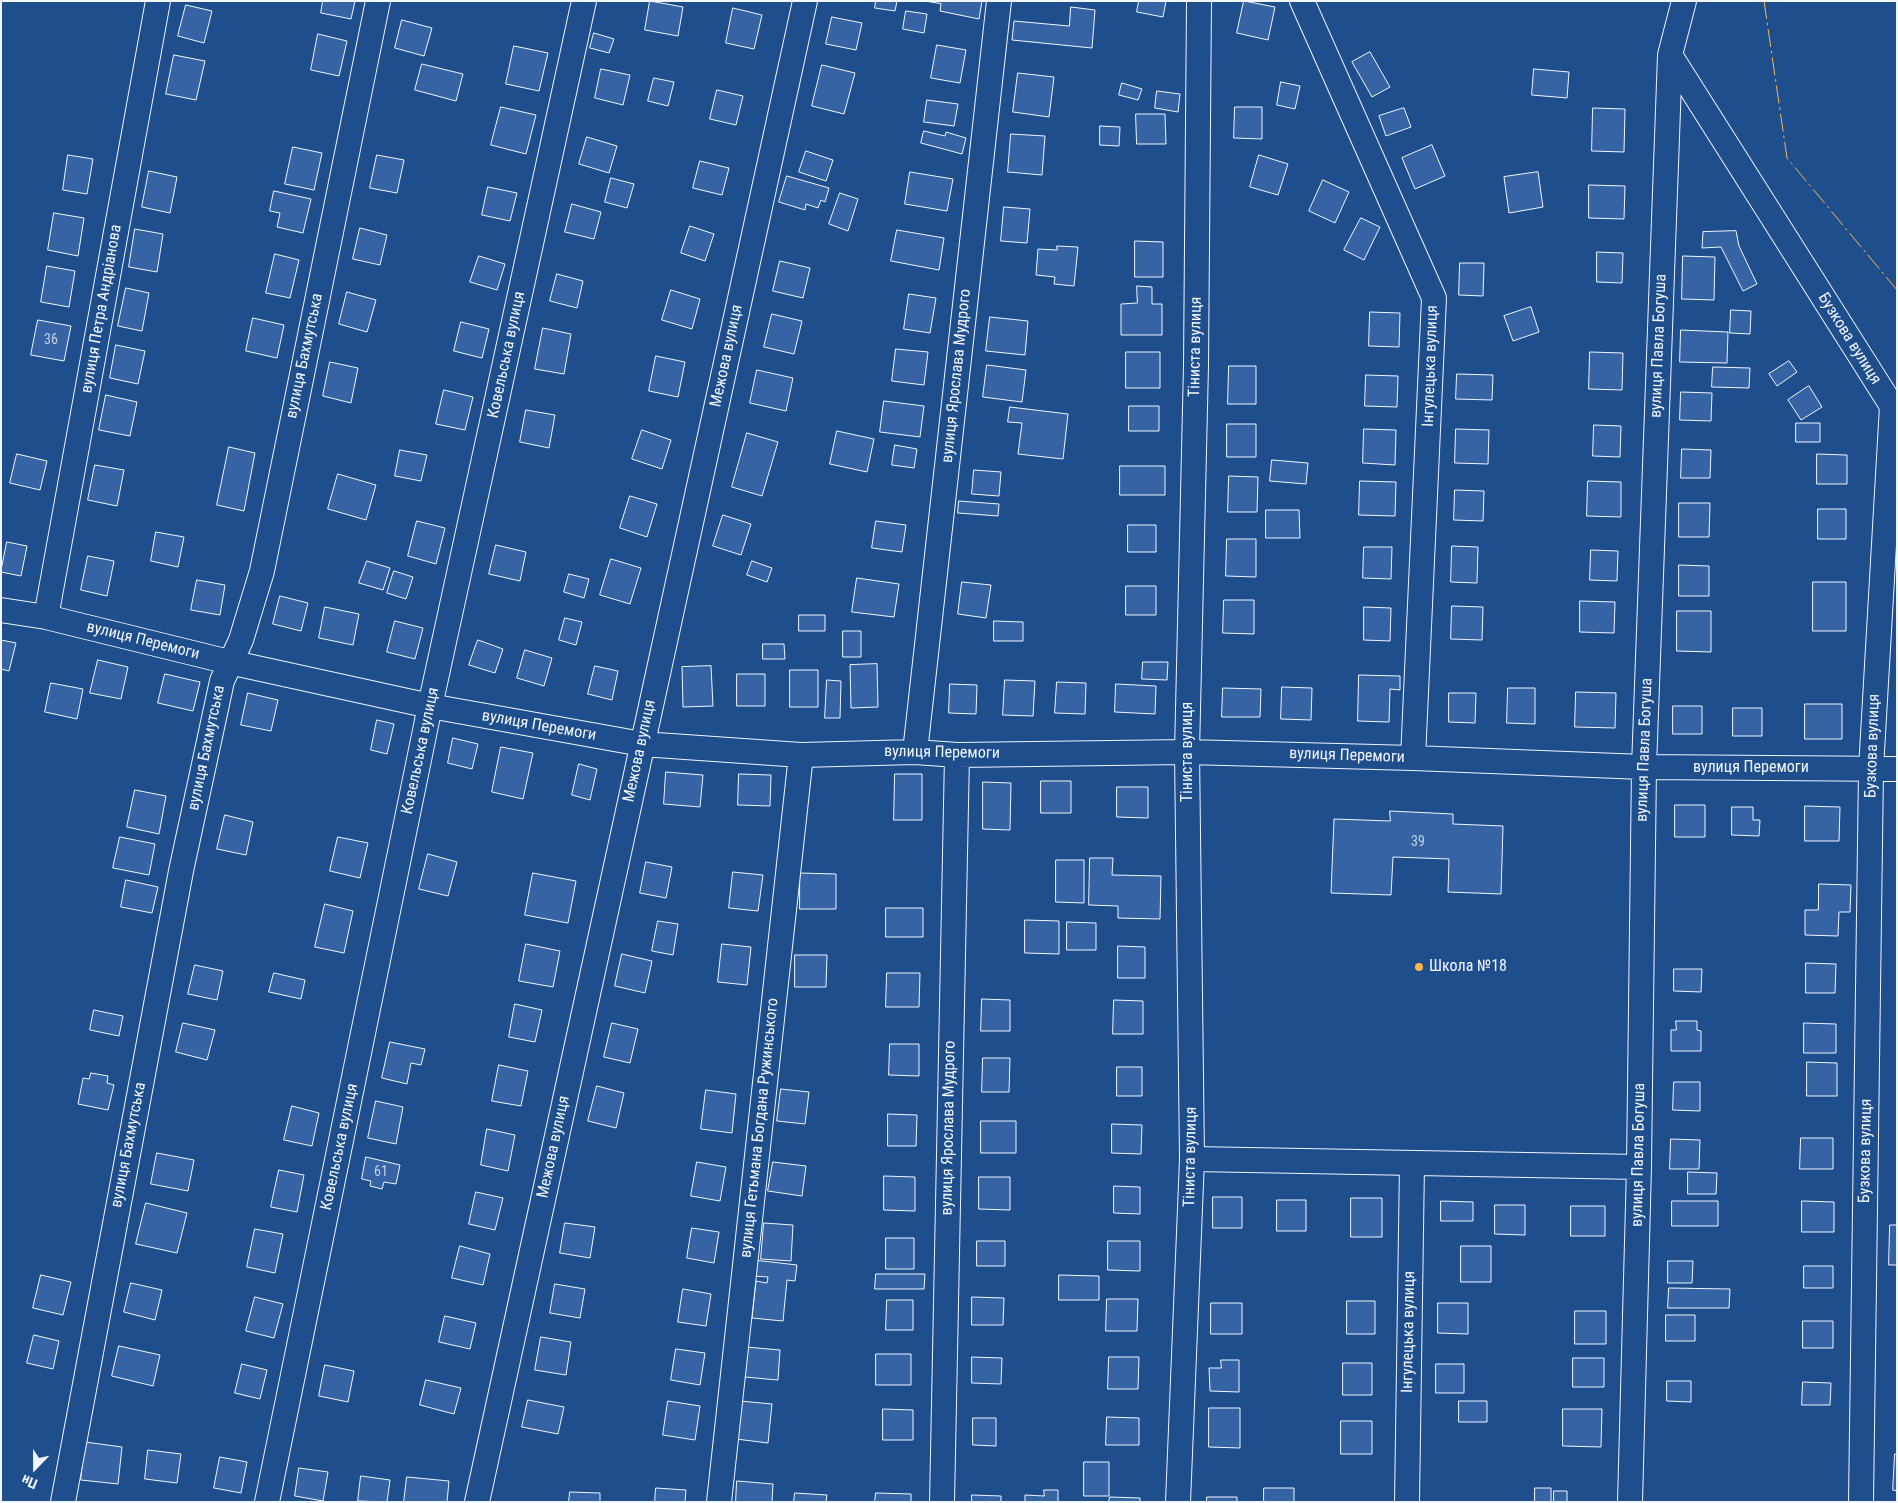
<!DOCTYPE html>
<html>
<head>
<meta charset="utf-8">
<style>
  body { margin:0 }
  #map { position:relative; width:1898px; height:1503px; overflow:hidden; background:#1f4e8c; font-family:"Roboto Condensed",sans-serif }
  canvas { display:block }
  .frame { position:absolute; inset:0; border:2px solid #f2f6ff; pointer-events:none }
  .north { position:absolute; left:10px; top:1443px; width:50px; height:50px; -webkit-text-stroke:4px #1f4e8c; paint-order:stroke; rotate:202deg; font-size:14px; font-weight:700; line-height:20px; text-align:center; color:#f2f6ff }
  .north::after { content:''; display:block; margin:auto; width:18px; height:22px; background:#f2f6ff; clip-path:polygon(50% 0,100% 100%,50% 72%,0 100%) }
</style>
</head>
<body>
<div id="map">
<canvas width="1898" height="1503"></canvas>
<div class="frame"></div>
<div class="north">Пн</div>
</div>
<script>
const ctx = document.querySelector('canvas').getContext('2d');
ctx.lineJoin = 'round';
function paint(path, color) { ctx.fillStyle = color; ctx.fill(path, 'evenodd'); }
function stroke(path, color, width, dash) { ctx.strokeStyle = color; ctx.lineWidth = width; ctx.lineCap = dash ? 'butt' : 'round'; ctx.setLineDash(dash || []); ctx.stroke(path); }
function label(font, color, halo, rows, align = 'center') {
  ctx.font = font + ' "Roboto Condensed",sans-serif'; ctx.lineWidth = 4; ctx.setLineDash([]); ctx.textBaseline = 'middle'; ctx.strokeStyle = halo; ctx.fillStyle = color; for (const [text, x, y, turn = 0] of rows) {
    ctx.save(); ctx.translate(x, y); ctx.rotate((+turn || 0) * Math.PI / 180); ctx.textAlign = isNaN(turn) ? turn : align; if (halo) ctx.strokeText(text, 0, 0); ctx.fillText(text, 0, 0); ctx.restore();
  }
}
const building = new Path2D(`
  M323 1H355L351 19 321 13Z
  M650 1 683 7 678 36 645 30Z
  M876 1H897L895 11 875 8Z
  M925 1H982L979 19 940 11 941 4Z
  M1139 1H1166L1163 17 1137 12Z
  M1244 1 1275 7 1268 40 1237 33Z
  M186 5 212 11 204 43 178 36Z
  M1071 7 1095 10 1092 48 1012 40 1014 21 1069 26Z
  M733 8 762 15 754 49 726 43Z
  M906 11 927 14 924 33 903 29Z
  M832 17 862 23 856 50 826 44Z
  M402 20 432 28 424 56 395 48Z
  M594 33 614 39 609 53 590 48Z
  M318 34 347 41 339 76 311 70Z
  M937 45 966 50 960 83 931 78Z
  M514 46 548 53 539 91 506 84Z
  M1370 52 1390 87 1372 97 1352 62Z
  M174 55 205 61 196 100 166 94Z
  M422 64 463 74 456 101 415 90Z
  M822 65 855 73 844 114 812 106Z
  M601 69 630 75 623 105 595 98Z
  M1534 69 1569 72 1567 98 1532 95Z
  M1018 73 1054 77 1049 117 1013 112Z
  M654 78 674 82 668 106 648 101Z
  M1281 82 1300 86 1295 109 1277 105Z
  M1122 83 1142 89 1138 100 1119 95Z
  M717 90 743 96 736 125 710 119Z
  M1157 91 1180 94 1178 112 1155 108Z
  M927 100 958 104 954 126 924 122Z
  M501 107 536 115 526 154 491 145Z
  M1235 107H1262V139L1234 138Z
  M1404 108 1411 127 1386 136 1379 116Z
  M1593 108 1625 109 1624 152 1592 151Z
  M1136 114H1165L1166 144H1137Z
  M1100 126 1120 127 1119 146 1100 145Z
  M924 131 945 136 946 132 966 138 962 154 921 143Z
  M1011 134 1045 136 1042 175 1008 172Z
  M587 137 617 146 609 173 579 164Z
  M1432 145 1445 176 1415 189 1402 158Z
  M293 147 322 153 314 190 285 184Z
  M806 151 833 160 826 181 799 172Z
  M68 155 93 159 87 194 63 190Z
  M377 155 404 160 397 193 370 188Z
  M1259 155 1288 164 1278 195 1250 187Z
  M700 161 729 168 722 195 693 188Z
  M149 171 177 177 170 213 142 207Z
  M910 172 953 179 947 211 905 204Z
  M1538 172 1543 207 1509 213 1504 177Z
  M787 176 829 188 825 202 821 200 818 208 806 204 805 210 779 202Z
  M611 178 634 184 627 208 605 202Z
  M1323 180 1349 192 1335 223 1309 211Z
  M1589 185 1625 186 1624 219 1589 218Z
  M488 187 517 193 510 221 482 215Z
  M274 191 311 199 303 233 277 227 280 213 270 211Z
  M840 193 858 199 848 231 829 224Z
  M572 204 601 212 594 239 565 232Z
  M1004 207 1030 209 1027 243 1001 241Z
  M54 213 84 218 78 256 48 250Z
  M1361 218 1380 227 1364 260 1344 250Z
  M690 226 714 234 705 261 681 253Z
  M360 228 387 235 380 265 353 259Z
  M135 229 163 234 157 272 129 267Z
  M897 230 944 238 939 270 891 261Z
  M1736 231 1739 246 1757 284 1743 291 1721 247 1702 248 1703 232Z
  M1135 241 1163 242V277H1135Z
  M1057 246 1078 247 1074 286 1054 284 1055 277 1036 275 1038 249 1057 250Z
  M1597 252 1623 253 1622 283 1597 282Z
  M275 254 299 260 290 298 266 293Z
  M479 256 505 264 497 290 470 282Z
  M1683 256 1715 257 1714 300 1682 299Z
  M780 261 810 268 803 298 773 291Z
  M1460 263H1484L1483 296 1459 295Z
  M47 266 75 271 69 307 41 302Z
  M557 274 583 281 577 308 550 301Z
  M1137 286 1152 287V304H1162V335H1121V304L1137 303Z
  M126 288 149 293 142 331 118 326Z
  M671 290 700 299 692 329 662 320Z
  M347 292 376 300 367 332 339 324Z
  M909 294 936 298 930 333 904 329Z
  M1531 307 1539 332 1513 341 1504 316Z
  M1731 310 1751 311 1750 334 1730 333Z
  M1370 312 1400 313 1399 347 1369 346Z
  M772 314 802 321 794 354 764 347Z
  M990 317 1028 321 1025 355 986 351Z
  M253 318 284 325 277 358 246 351Z
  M38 320 71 326 64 361 31 355Z
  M461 322 489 329 482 358 454 351Z
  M543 328 571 334 564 374 535 369Z
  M1681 330 1728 332 1727 363 1680 362Z
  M116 345 145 351 138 384 110 378Z
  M896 349 928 352 924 385 892 381Z
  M1126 352H1160V388H1126Z
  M1590 352 1623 353 1622 390 1589 389Z
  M656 356 685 362 678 397 649 391Z
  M1789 361 1797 372 1777 386 1769 374Z
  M330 362 358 368 351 403 323 396Z
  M987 365 1026 370 1022 402 983 397Z
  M1229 366H1256V404H1228Z
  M1713 367 1750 368 1749 388 1712 387Z
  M757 370 793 378 786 411 750 403Z
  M1457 374 1493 375 1492 400 1456 399Z
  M1366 375 1398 376 1397 407 1365 406Z
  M1809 386 1822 407 1801 420 1788 400Z
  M444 390 473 397 465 430 436 424Z
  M1681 392 1712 393 1711 421 1680 420Z
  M106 395 137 402 130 436 99 430Z
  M884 401 924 406 920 437 880 432Z
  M1129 406H1159V431H1129Z
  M1010 407 1068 414 1063 459 1018 454 1022 423 1008 422Z
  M526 410 555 415 549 448 520 442Z
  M1796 423H1820V442H1796Z
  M1227 424H1256V457H1227Z
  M1594 425 1621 426 1620 457 1593 456Z
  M1364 429 1396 430 1395 465 1363 463Z
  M1456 429 1489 430 1488 464 1455 463Z
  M642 430 671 440 662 469 632 459Z
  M837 431 874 439 867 472 830 464Z
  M747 433 778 442 762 496 732 487Z
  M895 445 917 449 914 468 892 465Z
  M229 447 255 453 244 511 217 505Z
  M1682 449 1711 450 1710 478H1681Z
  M400 450 427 455 421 481 395 476Z
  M17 454 47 461 40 490 10 483Z
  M1817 454 1847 455V484H1817Z
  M1272 460 1308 463 1306 484 1270 481Z
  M95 465 124 470 117 506 88 500Z
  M1120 466H1165V495H1120Z
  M974 470 1001 472 999 496 972 494Z
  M338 474 376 485 366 520 328 509Z
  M1229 476 1258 477 1257 512H1228Z
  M1360 481 1396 482 1395 516 1359 515Z
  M1588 481 1621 482V517L1587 516Z
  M1455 490 1484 491 1483 521 1454 520Z
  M630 496 657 504 647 537 620 528Z
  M959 501 999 504 998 516 958 513Z
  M1679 503H1710L1709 537H1679Z
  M1818 509H1846V539H1818Z
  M1266 510H1299L1300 538H1266Z
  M723 515 751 524 741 555 713 546Z
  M417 521 445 528 436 564 408 556Z
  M876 521 906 525 902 552 872 548Z
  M1128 525H1156V552H1128Z
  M156 532 184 537 178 567 151 561Z
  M1227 539H1256V577L1226 576Z
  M7 542 27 546 21 576 1 572Z
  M496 545 526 552 520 581 489 574Z
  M1452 546 1478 547 1477 583 1451 582Z
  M1364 547H1392L1391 579 1363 578Z
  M1591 550 1618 551 1617 581 1590 580Z
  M88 556 114 561 107 596 81 590Z
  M611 559 641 568 630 604 600 595Z
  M367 561 390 568 383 590 359 583Z
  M752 561 772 568 767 582 747 575Z
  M1679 565 1709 566V596H1679Z
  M394 571 413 577 406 599 387 593Z
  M569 574 589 579 584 598 564 592Z
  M857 578 899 584 894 617 852 612Z
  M197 580 225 585 220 615 191 610Z
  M962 582 991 585 986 618 958 614Z
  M1813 582H1846V631H1813Z
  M1126 586H1156V615H1126Z
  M280 596 308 603 301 631 273 624Z
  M1224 600H1254V634L1223 633Z
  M1580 601 1615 602 1614 633 1580 632Z
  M1452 606 1483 607 1482 640 1451 639Z
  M325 607 359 614 353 645 319 638Z
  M1364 607 1391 608 1390 641 1364 640Z
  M1677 611H1711V652L1677 651Z
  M799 615H825V631H799Z
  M565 618 582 622 576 645 559 640Z
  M395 621 423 628 415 659 387 652Z
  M994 621 1023 622V641H994Z
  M843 631H861V657H843Z
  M1 640 16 643 9 671 1 669Z
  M478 640 503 649 495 673 469 665Z
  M763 644H784L785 659H763Z
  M525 650 552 658 544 686 517 678Z
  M98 660 128 667 121 699 90 693Z
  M1143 662H1168L1167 680 1142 679Z
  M877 664 878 707 851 708 850 665Z
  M595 666 618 671 612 700 588 694Z
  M711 666 713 706 683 707 682 667Z
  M790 670H818V707H790Z
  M165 674 200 682 193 711 158 703Z
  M737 674H765V706H737Z
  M1359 675 1400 676V690L1390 689 1389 722 1358 721Z
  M827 680 841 681 840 718H825Z
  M1005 680 1035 681 1033 716 1003 715Z
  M1057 682 1086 683 1085 714 1055 713Z
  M51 683 83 689 77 719 45 712Z
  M950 684 977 685 976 714 949 713Z
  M1116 684 1156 686 1155 714 1115 712Z
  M1282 687 1312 688 1311 720 1281 719Z
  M1223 688 1261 689 1260 717H1222Z
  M1508 688H1535V724L1507 723Z
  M1576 692 1616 693 1615 728 1575 727Z
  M248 693 278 700 271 731 241 725Z
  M1449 693H1476L1475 723 1449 722Z
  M1805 704H1842V739H1805Z
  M1673 706H1702V734H1673Z
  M1733 708H1762V736H1733Z
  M377 720 394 724 387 754 371 750Z
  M453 738 478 744 472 769 448 763Z
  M501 747 533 753 523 799 492 792Z
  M579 764 597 769 590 800 572 795Z
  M666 772 703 775 700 807 664 804Z
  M739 774 771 775 770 806 738 805Z
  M895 774H922V820H894Z
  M1041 781H1071V813H1041Z
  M983 782 1011 783 1010 830 983 829Z
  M1117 787H1148V818L1117 817Z
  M135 790 166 796 159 834 127 827Z
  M1675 805H1705V837H1675Z
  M1805 806 1840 807 1839 841H1805Z
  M1732 807H1753V820H1760L1759 836 1732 835Z
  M1390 811 1453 814V824L1503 826 1501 894 1448 892 1449 859 1393 857 1391 895 1331 893 1334 819 1390 821Z
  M225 815 253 822 246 855 217 849Z
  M120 837 155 844 149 875 113 868Z
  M338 837 368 843 360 878 330 871Z
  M428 854 457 862 448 896 419 889Z
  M1090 858H1113L1112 875 1161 876 1160 919 1118 918V906L1089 905Z
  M1056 860H1084V903L1056 902Z
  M646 862 672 867 666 898 640 893Z
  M733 872 763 875 758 911 729 908Z
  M533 873 576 881 568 923 525 915Z
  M800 873 836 874V909H800Z
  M126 880 158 887 152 913 121 907Z
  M1819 884 1851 885 1850 912H1839L1838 936 1805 935V910H1818Z
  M325 904 353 911 344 953 315 947Z
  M886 908H923V937H886Z
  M1025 920 1059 921V954L1025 953Z
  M658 921 678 924 673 955 652 951Z
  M1067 922 1096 923V950H1067Z
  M526 944 560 951 553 987 519 981Z
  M722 944 751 947 747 985 718 982Z
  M1118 946 1145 947V978H1118Z
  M622 954 652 961 645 993 615 986Z
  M795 955H827L826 987H795Z
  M1806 963 1836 964 1835 993H1806Z
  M195 965 223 971 217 1000 188 994Z
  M1674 969H1702L1701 992 1674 991Z
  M274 973 305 980 301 999 269 992Z
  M887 973H920L919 1007H886Z
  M982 999 1010 1000V1031H981Z
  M1114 1000 1143 1001V1034H1113Z
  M515 1004 542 1010 535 1042 509 1037Z
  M94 1010 123 1016 119 1036 90 1030Z
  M1676 1021H1697V1030L1701 1031V1051H1671V1030H1676Z
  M183 1023 215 1030 207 1060 176 1052Z
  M612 1023 638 1029 630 1063 604 1057Z
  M1804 1023 1836 1024V1053H1804Z
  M390 1042 425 1049 421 1065 411 1063 407 1084 382 1078Z
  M890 1044H919V1076L889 1075Z
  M983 1058H1010L1009 1092H982Z
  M1807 1062 1837 1063V1096H1807Z
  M499 1065 528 1071 521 1106 492 1101Z
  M1117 1067H1142V1096H1117Z
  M91 1073 108 1076 107 1083 114 1085 108 1110 78 1104 83 1078 89 1079Z
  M1674 1082H1700V1111L1673 1110Z
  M597 1086 624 1093 616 1128 588 1121Z
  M781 1089 809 1092 805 1124 777 1121Z
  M706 1090 736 1094 732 1133 701 1129Z
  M376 1101 403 1107 396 1144 368 1138Z
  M292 1106 319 1113 312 1146 284 1140Z
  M888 1114 917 1115 916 1146H888Z
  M981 1121H1016V1153H981Z
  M1112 1124 1142 1125 1141 1154 1112 1153Z
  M487 1129 515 1135 508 1171 481 1165Z
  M1801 1138H1833V1169H1800Z
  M1671 1139 1700 1140 1699 1169H1670Z
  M157 1153 194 1160 188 1191 151 1184Z
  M366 1157 400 1165 396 1184 384 1182 382 1189 370 1186 371 1181 362 1179Z
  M697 1162 726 1167 720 1201 691 1196Z
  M773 1162 806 1166 802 1196 768 1191Z
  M279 1170 304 1175 297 1212 271 1207Z
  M1688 1172 1717 1173 1716 1194H1688Z
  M884 1176 915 1177V1211L884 1210Z
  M979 1177H1010V1210L979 1209Z
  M1114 1186 1140 1187V1214L1114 1213Z
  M476 1192 503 1198 495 1230 469 1224Z
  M1213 1197H1242V1228H1213Z
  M1351 1198H1382V1237H1351Z
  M1277 1200H1306V1231H1277Z
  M1441 1201 1473 1202V1221H1441Z
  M1672 1201H1718V1226H1672Z
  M1802 1201 1834 1202V1232H1802Z
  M146 1203 187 1213 177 1253 136 1244Z
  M1495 1205H1525V1235L1495 1234Z
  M1571 1206H1605V1236H1571Z
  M565 1223 595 1227 590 1258 560 1253Z
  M764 1223 793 1225 791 1261 761 1259Z
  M1890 1225H1897V1265H1889Z
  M692 1228 719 1232 714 1263 687 1258Z
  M255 1229 283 1234 275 1273 247 1267Z
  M886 1238H914V1269H886Z
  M977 1241H1005V1266H977Z
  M1108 1241H1140V1271L1108 1270Z
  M460 1246 490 1254 483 1285 452 1278Z
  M1461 1246H1491V1282H1461Z
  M754 1260 797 1265 795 1281 787 1280 783 1321 752 1318 756 1281 767 1283 768 1277 753 1276Z
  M1668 1261H1693L1692 1283H1668Z
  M1804 1266H1833V1288H1804Z
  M876 1274H925L924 1289H875Z
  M41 1275 71 1282 63 1315 33 1308Z
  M1059 1275 1099 1276V1300H1059Z
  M131 1283 162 1290 155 1320 124 1312Z
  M555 1284 585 1289 580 1318 550 1313Z
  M1669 1288 1730 1289 1729 1308H1668Z
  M683 1289 711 1294 706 1326 678 1322Z
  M255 1297 283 1304 274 1338 246 1331Z
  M972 1297 1004 1298 1003 1325H972Z
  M1107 1299H1138L1137 1331H1106Z
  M887 1300H913V1330H886Z
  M1347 1301H1375V1334H1347Z
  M1211 1303H1242V1334H1211Z
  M1438 1303H1468V1334L1438 1333Z
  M1575 1311H1606V1344H1575Z
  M1666 1315H1695V1341H1666Z
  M445 1316 476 1323 470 1349 439 1342Z
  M1803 1321H1833V1348H1803Z
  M34 1335 59 1341 53 1369 27 1363Z
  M541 1337 571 1342 566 1375 535 1370Z
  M119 1346 160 1355 153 1386 112 1376Z
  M746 1347 780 1350 778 1380 744 1377Z
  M676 1349 705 1353 700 1385 671 1380Z
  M876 1354H911V1385H876Z
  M972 1357 1002 1358 1001 1384 972 1383Z
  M1109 1357H1139L1138 1389H1108Z
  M1573 1358H1604V1387H1573Z
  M1221 1360H1239V1392L1210 1391 1209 1368H1221Z
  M1343 1363H1372V1395H1343Z
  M242 1364 267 1370 260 1399 235 1393Z
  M1436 1364H1464V1393H1436Z
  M325 1365 354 1371 348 1402 319 1396Z
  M426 1380 461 1388 454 1414 420 1405Z
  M1667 1381H1691V1402L1667 1401Z
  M1803 1382 1831 1383 1830 1405H1802Z
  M528 1400 564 1407 558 1434 522 1427Z
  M668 1401 700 1406 695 1440 663 1435Z
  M740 1401 772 1404 768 1443 736 1439Z
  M1459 1401H1487V1422H1459Z
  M1209 1408H1240V1448L1209 1447Z
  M883 1409 913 1410V1440H883Z
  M1563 1409H1602L1601 1447 1563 1446Z
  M1107 1417 1139 1418V1445H1106Z
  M973 1418H996V1446L973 1445Z
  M1341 1421H1372V1454H1341Z
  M85 1442 122 1447 118 1484 81 1480Z
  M148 1450 181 1454 177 1483 145 1479Z
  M1895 1454H1897V1491L1893 1490Z
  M220 1457 247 1462 241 1493 214 1488Z
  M1084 1462H1109V1496H1084Z
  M299 1468 328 1472 323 1501 295 1496Z
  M361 1476 390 1480 387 1502 358 1501Z
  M407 1477 449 1481 447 1502H404Z
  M737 1481 773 1484 772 1502H736Z
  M656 1488 686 1490 685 1502H655Z
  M1264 1488H1294V1502H1264Z
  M1535 1488H1551V1502H1535Z
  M1044 1490H1058V1502H1025V1495L1044 1496Z
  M1554 1491H1567V1502H1554Z
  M570 1492 600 1493V1502H569Z
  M795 1493 827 1495 826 1502H794Z
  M876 1493 911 1494V1502H875Z
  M972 1495 1001 1496V1502H972Z
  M1110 1497 1140 1498V1502H1109Z
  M1207 1497H1237V1502H1207Z`);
paint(building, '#3563a3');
stroke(building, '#f2f6ff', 1);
const minor = new Path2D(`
  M1302 1 1434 298 1413 758
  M1670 55 1892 406 1871 769 1861 1502
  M1 610 46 617 229 662 430 706 642 744 801 755 915 752 957 755 1187 752 1413 758 1644 767 1897 769
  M46 617 158 1
  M915 752 999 1
  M1192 1159 1639 1167
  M63 1502 181 871 222 681 241 640 262 571 378 1
  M267 1502 430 706 584 1
  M477 1502 805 1
  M719 1502 801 755
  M942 1502 957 755
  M1178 1502 1192 1159 1187 752 1196 365 1199 1
  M1407 1502 1412 1163
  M1630 1502 1639 1167 1644 767 1670 55 1684 1`);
stroke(minor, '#f2f6ff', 26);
stroke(minor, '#1f4e8c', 24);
stroke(new Path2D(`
  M1764 1 1787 158 1897 290`), '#ffb74d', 1, [18, 4, 2.5, 4]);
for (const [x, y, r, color] of [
  [1419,967,5,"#ffb74d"]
]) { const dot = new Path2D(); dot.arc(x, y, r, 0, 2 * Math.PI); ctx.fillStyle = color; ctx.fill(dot); stroke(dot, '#1f4e8c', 2); }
label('14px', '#c3d1e8', null, [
  ["36",51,340],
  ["39",1418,842],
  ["61",381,1172]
]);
label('16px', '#f2f6ff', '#1f4e8c', [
  ["вулиця Петра Андріанова",102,309,-80],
  ["Бузкова вулиця",1849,339,58],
  ["вулиця Павла Богуша",1659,346,-88],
  ["Тіниста вулиця",1196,347,-89],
  ["Ковельська вулиця",507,355,-78],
  ["вулиця Бахмутська",305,356,-78],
  ["Межова вулиця",727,356,-78],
  ["Інгулецька вулиця",1431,366,-88],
  ["вулиця Ярослава Мудрого",957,376,-84],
  ["вулиця Перемоги",143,641,14],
  ["вулиця Перемоги",539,726,10],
  ["Бузкова вулиця",1873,746,-88],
  ["вулиця Бахмутська",207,748,-78],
  ["вулиця Павла Богуша",1645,750,-88],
  ["Ковельська вулиця",421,751,-78],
  ["Межова вулиця",640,751,-78],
  ["Тіниста вулиця",1188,752,-90],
  ["вулиця Перемоги",942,753,1],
  ["вулиця Перемоги",1347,756,2],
  ["вулиця Перемоги",1751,768],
  ["вулиця Гетьмана Богдана Ружинського",760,1128,-84],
  ["вулиця Ярослава Мудрого",949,1128,-89],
  ["вулиця Бахмутська",129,1145,-79],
  ["Ковельська вулиця",340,1147,-78],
  ["Межова вулиця",554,1147,-78],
  ["Бузкова вулиця",1866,1151,-89],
  ["вулиця Павла Богуша",1639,1155,-89],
  ["Тіниста вулиця",1191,1157,-89],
  ["Інгулецька вулиця",1409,1332,-89]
]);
label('16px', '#f2f6ff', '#1f4e8c', [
  ["Школа №18",1429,967]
], 'left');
</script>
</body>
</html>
